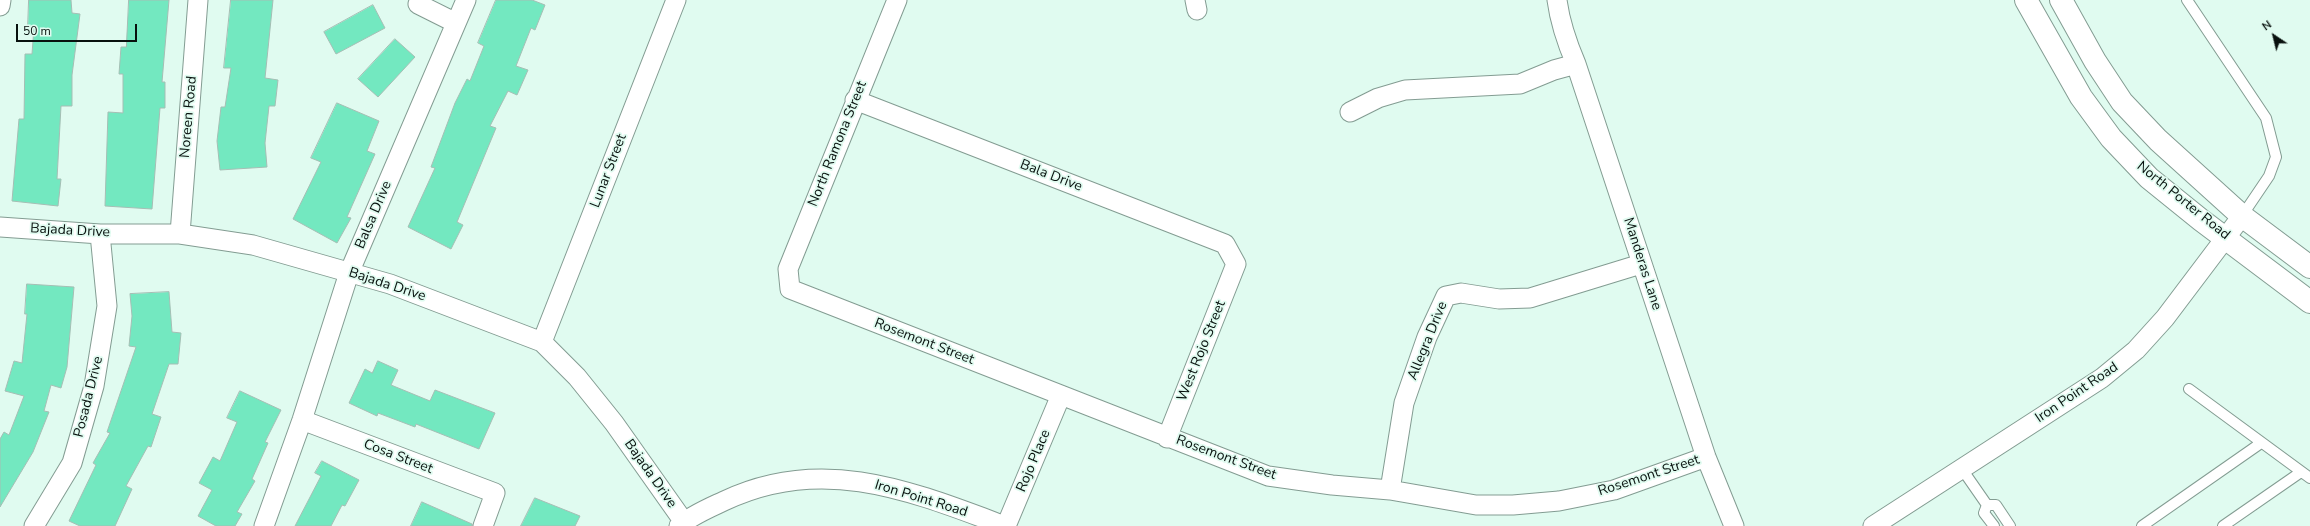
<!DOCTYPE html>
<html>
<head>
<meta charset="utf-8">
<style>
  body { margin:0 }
  #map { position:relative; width:2310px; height:526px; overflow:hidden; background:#e0fbf0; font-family:"Nunito Sans",sans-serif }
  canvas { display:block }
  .north { position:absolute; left:2254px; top:16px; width:40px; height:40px; -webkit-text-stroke:3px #e0fbf0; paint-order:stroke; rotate:325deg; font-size:11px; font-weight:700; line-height:16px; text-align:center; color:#08110e }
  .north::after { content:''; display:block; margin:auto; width:14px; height:18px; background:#08110e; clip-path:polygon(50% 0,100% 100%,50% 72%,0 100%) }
  .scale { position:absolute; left:16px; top:24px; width:121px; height:18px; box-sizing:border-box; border:2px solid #08110e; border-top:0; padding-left:5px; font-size:12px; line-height:14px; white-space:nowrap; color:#08110e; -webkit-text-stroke:3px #e0fbf0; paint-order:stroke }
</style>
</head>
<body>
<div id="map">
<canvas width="2310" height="526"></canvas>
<div class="north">N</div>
<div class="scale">50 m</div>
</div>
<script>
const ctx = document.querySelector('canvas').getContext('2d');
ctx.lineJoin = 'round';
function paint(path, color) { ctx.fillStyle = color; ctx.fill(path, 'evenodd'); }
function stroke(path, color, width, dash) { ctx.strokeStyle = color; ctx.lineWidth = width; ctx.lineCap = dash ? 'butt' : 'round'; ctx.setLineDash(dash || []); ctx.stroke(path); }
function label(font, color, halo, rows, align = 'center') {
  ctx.font = font + ' "Nunito Sans",sans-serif'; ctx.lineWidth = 3.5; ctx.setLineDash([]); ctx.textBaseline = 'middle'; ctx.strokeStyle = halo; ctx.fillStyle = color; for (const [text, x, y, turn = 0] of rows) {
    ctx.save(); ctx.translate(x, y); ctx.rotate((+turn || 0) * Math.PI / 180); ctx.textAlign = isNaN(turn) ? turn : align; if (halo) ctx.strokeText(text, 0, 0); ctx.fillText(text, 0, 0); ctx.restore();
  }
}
const building = new Path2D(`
  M29 0H71L72 13 80 14 72 75V106H61L57 179H61L58 206 12 201 19 119H24L25 54H32L34 27H28Z
  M129 0H169L162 82H165V108H160L152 209 105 206 108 112 123 113V74H119L121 47H126Z
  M231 0H273L265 78 278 80 275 106H269L265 143 267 167 220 170 217 141 221 107H225L231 68H224Z
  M496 0H532L545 5 535 30 531 28 516 66 528 70 517 95 508 91 490 126 496 128 457 222 463 225 451 249 408 227 435 168 431 167 455 103 467 79 470 81 484 46 478 43Z
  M373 5 385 28 336 54 324 32Z
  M395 39 415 57 378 97 358 79Z
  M337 103 379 121 367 151 375 154 347 217 351 218 337 243 293 219 321 162 311 158Z
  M27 284 74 287 67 367 61 388 51 385 44 411 49 412 33 452 0 507V439L4 432 9 435 24 396 5 391 14 361 22 363 27 314H25Z
  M169 292 172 332 181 333 178 364H169L152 414 161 417 151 447 148 446 126 486 132 489 115 526H80L69 521 96 465 93 463 110 433 107 432 136 347 129 346 132 316 130 294Z
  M378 361 398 370 391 385 430 401 435 390 495 413 479 449 416 424 415 427 378 413 377 416 349 403 365 369 372 373Z
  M240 391 281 410 265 442 268 443 252 479 255 481 237 512 242 514 235 526H216L198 516 212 490 199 483 213 457 220 461 237 422 227 418Z
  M322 461 359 480 345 506 342 505 331 526H295L321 476 315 473Z
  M535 498 580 516 575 526H521Z
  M422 502 472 524V526H411Z`);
paint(building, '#73e8c0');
stroke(building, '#a5beb4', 1);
const lane = new Path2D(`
  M2187 0 2266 118 2276 157 2269 176 2242 216
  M2189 389 2310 478
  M1962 469 1987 505
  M1987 505H1996L2010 526
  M1987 505 1984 513 1994 526
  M2142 526 2261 443
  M2223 526 2301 472`);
const street = new Path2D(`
  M897 0 788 269 790 289 1268 476 1332 485 1390 490 1476 505H1513L1559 501 1614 490 1706 457
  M1195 0 1197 10
  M1557 0C1560 23 1567 43 1576 64L1706 457 1734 526
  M418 4 456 23
  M0 6 1 0
  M855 100 1225 244 1236 264 1167 438
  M1350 112 1378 98 1405 90 1520 84 1554 70 1576 64
  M0 227 100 234H180L253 245 390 284 542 342 577 377 614 423 684 522
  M180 234 198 0
  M542 342 676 0
  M302 420 495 493 483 526
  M1390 490 1404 403 1427 337 1446 296 1461 293 1499 299 1530 298 1641 264
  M34 526 72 463 94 386 107 306 100 234
  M264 526 302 420 349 273 466 0
  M679 526C692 515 709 508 724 501 822 454 911 491 1005 526
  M1006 526 1061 395
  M1873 526 2102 378 2136 350 2165 318 2242 216`);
const secondary = new Path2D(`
  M2026 0 2081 97 2111 138 2149 178 2201 220 2310 302
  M2061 0 2095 61 2122 102 2158 140 2242 216 2310 267`);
stroke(lane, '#839c92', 12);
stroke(street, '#839c92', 21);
stroke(secondary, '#839c92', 24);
stroke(lane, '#fff', 10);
stroke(street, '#fff', 19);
stroke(secondary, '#fff', 22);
label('14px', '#08110e', '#e0fbf0', [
  ["Noreen Road",189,117,-85],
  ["North Ramona Street",838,144,-68],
  ["Lunar Street",609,171,-69],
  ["Bala Drive",1051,176,21],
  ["North Porter Road",2183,201,39],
  ["Balsa Drive",374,215,-67],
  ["Bajada Drive",70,231,3],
  ["Manderas Lane",1642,264,72],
  ["Bajada Drive",387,285,18],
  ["Allegra Drive",1428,341,-68],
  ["Rosemont Street",924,342,21],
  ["West Rojo Street",1202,351,-68],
  ["Iron Point Road",2077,393,-34],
  ["Posada Drive",89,397,-76],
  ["Cosa Street",398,457,21],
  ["Rosemont Street",1226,458,20],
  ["Rojo Place",1034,461,-67],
  ["Bajada Drive",650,474,55],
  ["Rosemont Street",1649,476,-18],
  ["Iron Point Road",921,499,17]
]);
</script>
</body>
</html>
